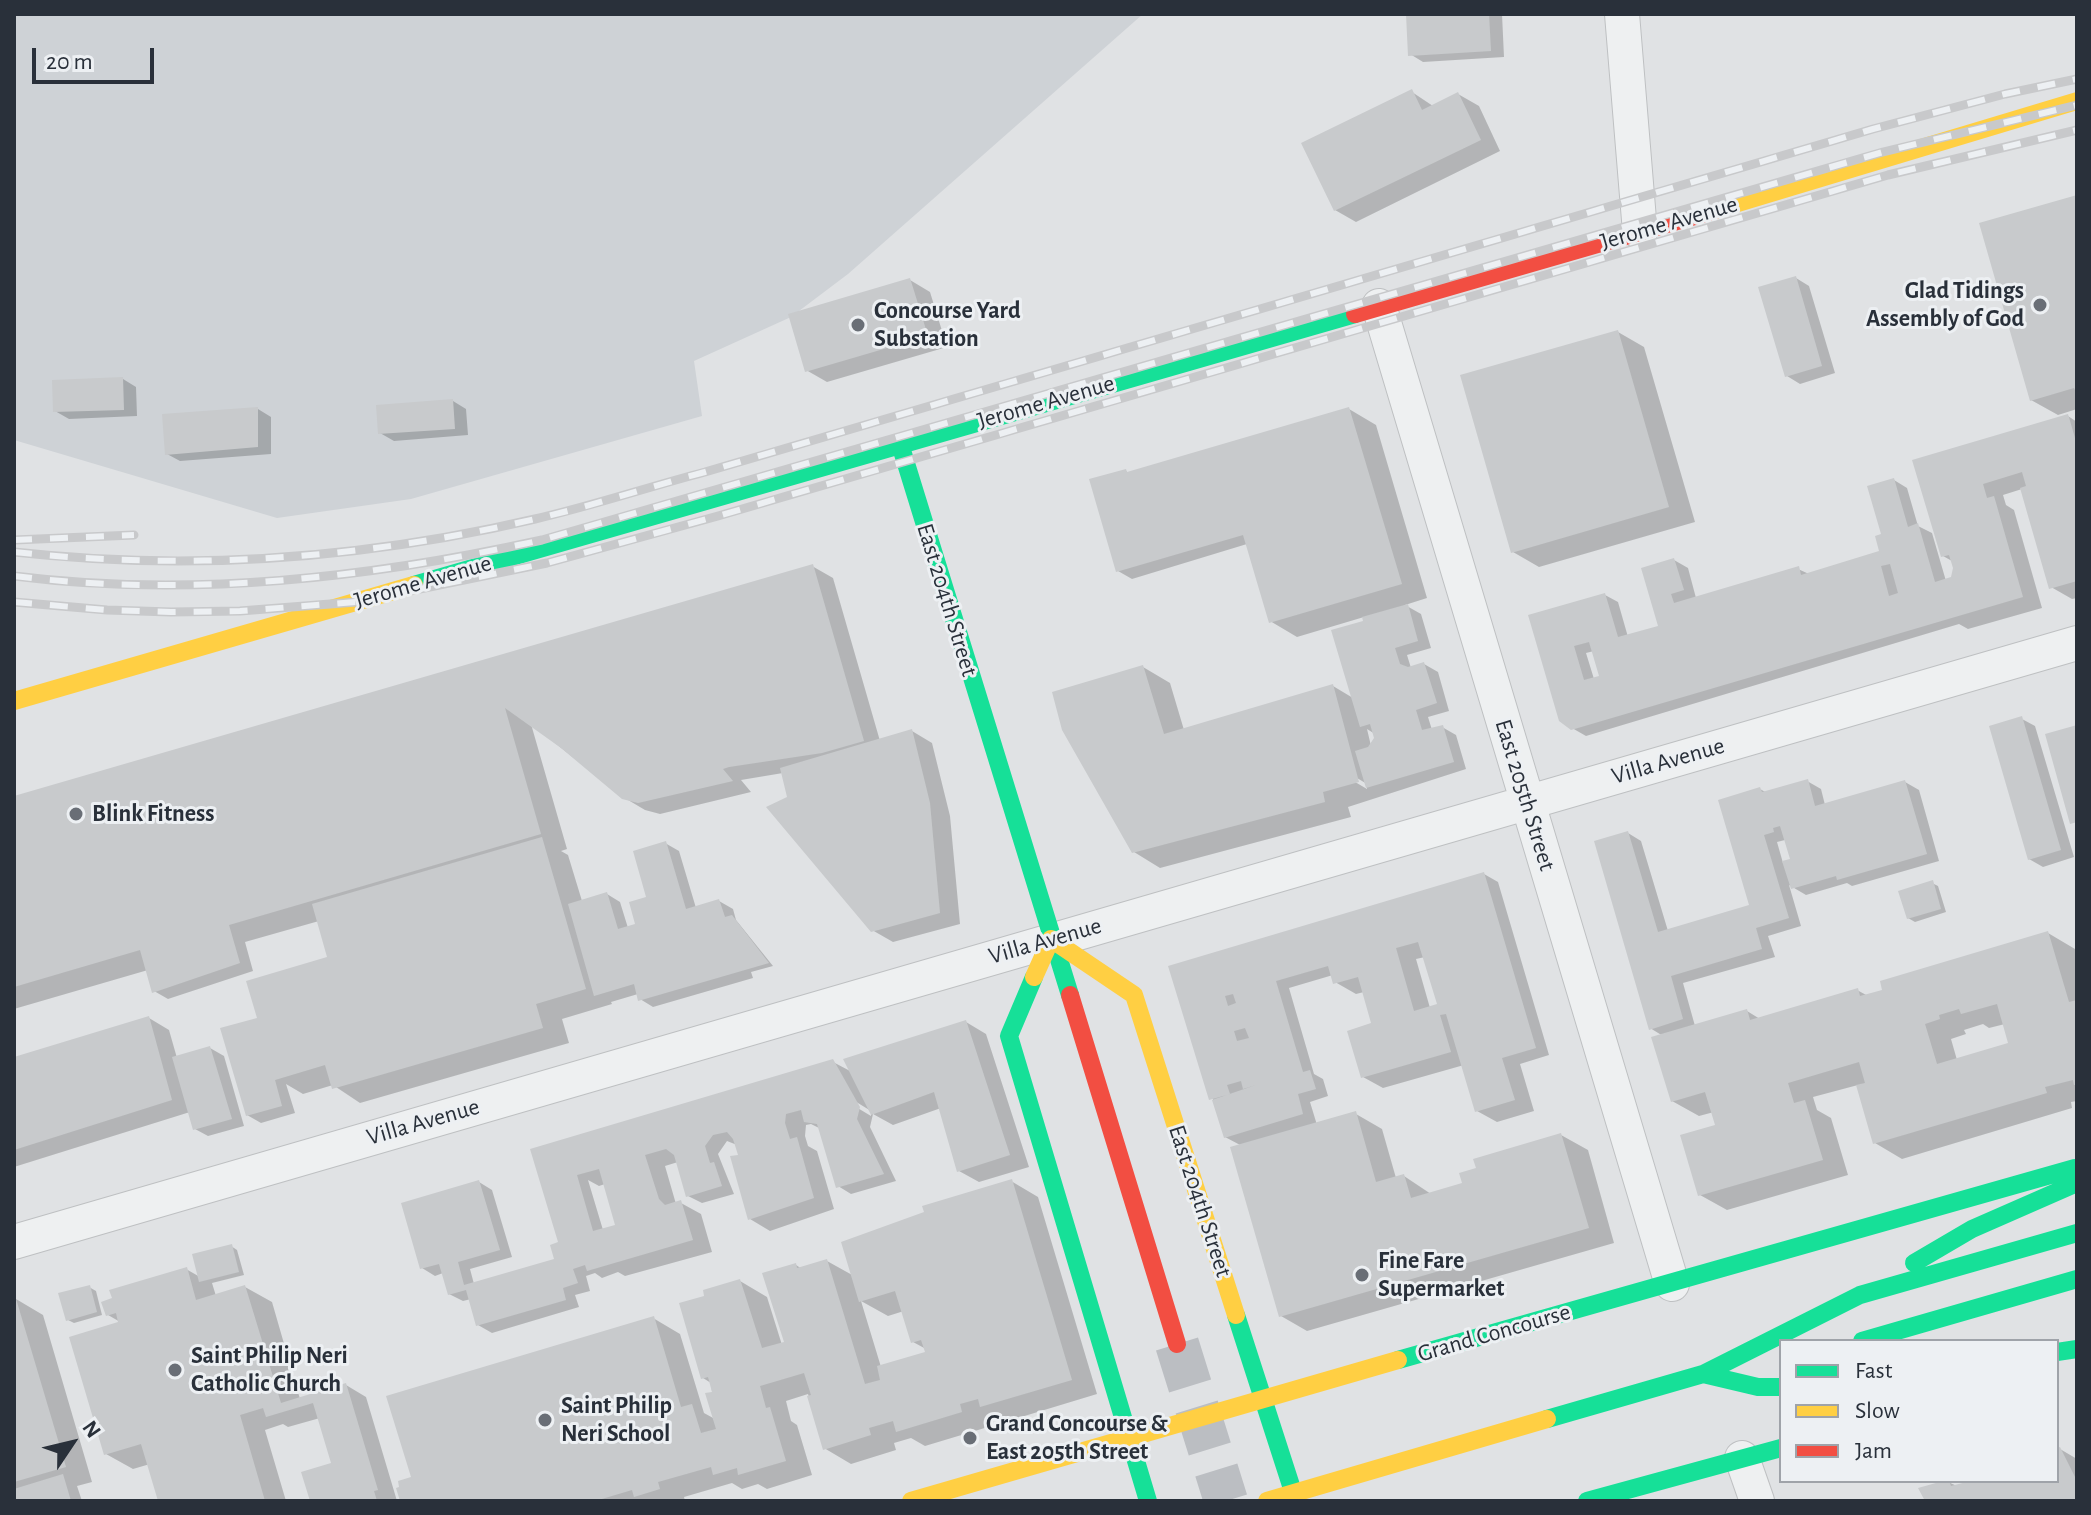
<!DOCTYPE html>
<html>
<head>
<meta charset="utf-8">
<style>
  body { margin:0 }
  #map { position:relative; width:2091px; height:1515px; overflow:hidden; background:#e0e2e4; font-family:"Alegreya Sans",sans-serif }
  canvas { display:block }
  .frame { position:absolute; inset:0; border:16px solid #29303a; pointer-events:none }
  .legend { position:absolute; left:1779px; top:1339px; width:280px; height:144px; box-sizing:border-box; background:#edf0f3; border:2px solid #9fa3a9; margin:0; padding:10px 14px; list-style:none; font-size:24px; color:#29303a }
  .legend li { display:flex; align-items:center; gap:16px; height:40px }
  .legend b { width:40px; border:2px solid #9fa3a9 }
  .north { position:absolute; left:32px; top:1403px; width:80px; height:80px; -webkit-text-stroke:6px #edf0f3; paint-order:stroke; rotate:55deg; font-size:22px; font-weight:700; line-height:32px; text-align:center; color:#29303a }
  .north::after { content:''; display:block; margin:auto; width:28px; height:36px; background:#29303a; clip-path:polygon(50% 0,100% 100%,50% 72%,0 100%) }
  .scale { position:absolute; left:32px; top:48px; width:122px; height:36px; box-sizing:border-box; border:4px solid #29303a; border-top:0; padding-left:10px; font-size:24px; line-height:28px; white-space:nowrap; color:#29303a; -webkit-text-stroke:6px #edf0f3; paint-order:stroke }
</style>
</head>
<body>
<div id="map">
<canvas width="2091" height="1515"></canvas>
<div class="frame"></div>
<ul class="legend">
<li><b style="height:10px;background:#16e098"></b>Fast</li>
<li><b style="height:10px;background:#ffcf43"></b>Slow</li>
<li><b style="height:10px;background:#f24e42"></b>Jam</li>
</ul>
<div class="north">N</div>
<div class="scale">20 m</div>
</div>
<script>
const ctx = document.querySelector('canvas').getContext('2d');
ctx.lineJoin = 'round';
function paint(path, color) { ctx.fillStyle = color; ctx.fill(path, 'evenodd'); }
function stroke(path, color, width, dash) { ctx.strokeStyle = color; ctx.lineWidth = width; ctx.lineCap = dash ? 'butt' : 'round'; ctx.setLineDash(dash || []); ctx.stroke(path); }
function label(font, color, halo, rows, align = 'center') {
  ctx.font = font + ' "Alegreya Sans",sans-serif'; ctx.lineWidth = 6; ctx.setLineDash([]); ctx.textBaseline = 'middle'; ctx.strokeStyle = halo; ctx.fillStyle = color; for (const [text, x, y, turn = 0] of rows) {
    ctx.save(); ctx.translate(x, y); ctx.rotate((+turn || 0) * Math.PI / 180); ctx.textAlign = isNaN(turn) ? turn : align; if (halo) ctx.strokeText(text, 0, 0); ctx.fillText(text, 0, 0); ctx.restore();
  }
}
paint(new Path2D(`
  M14 14H1143L848 274 791 317 694 361 702 416 411 499 277 518 14 440Z`), '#ced2d6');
paint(new Path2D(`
  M1408 14H1502L1504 57 1423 62 1410 54Z
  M1412 92 1433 106 1458 94 1479 106 1500 151 1356 222 1335 210Z
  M2077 197V409L2058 415 2031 400Z
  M1796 278 1809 286 1835 373 1800 384 1787 376Z
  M910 280 930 292 947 347 827 382 806 370Z
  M1618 332 1644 347 1695 522 1539 567 1513 552Z
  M123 379 136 387 137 416 69 419 55 411Z
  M453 401 466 409 468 435 394 441 380 433Z
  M258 409 271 417V454L180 461 167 454Z
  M1349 409 1376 425 1427 598 1405 605 1421 614 1431 648 1407 655 1411 668 1424 664 1438 672 1449 711 1428 717 1432 730 1442 727 1456 735 1466 769 1348 807 1351 817 1160 868 1134 852 1143 667 1170 683 1184 730 1333 686 1353 698 1366 622 1364 617 1297 637 1270 621 1247 544 1132 579 1118 571 1126 471 1130 474ZM1367 729 1375 734 1377 739 1371 746ZM1352 775 1367 784V789L1350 779Z
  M2068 416 2077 422V598L2072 599 2051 587 2022 489 2003 495 2006 505 2014 510 2042 608 1968 629 1959 624 1586 736 1572 728 1530 617 1605 595 1618 602 1628 637 1661 627 1674 560 1688 568 1696 598 1798 569 1809 574 1882 553 1894 480 1907 488 1918 526 1932 533 1946 581 1953 579 1955 568 1952 561 1943 556 1915 462ZM1594 651 1601 677 1594 679 1586 653Z
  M812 566 833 578 880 741 912 731 932 743 950 816 960 924 893 942 872 930 790 799 783 773 741 780 751 792 660 814 645 810 623 797 531 724 567 849 561 851 568 855 582 901 607 894 620 902 628 928 638 926 665 843 679 851 696 908 719 901 733 909 736 920 773 966 751 972 753 978 653 1007 640 999 638 994 611 1002 612 1004 562 1019 569 1043 360 1103 333 1085 303 1094 286 1084 295 1113 261 1123 247 1115 259 1019 330 958 319 921 245 942 253 971 168 999 154 991 148 970 14 1009V798Z
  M2022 719 2035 726 2074 857 2043 867 2029 859Z
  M1807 781 1821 789 1825 805 1905 782 1919 790 1939 861 1852 886 1847 883 1806 895 1789 885 1801 926 1768 936 1775 957 1683 983 1695 1026 1747 1011 1760 1019 1857 990 1868 996 2048 933 2075 949 2077 956V1101L2071 1102 2072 1108 1902 1159 1875 1143 1858 1085 1813 1097 1817 1110 1831 1118 1848 1175 1727 1210 1700 1195 1718 1126 1714 1112 1699 1116 1672 1101 1663 1036 1650 1028 1628 833 1641 841 1668 931 1751 907 1760 789 1767 793ZM1785 840 1792 860 1783 863 1777 842ZM1983 1024 1989 1028 2005 1024 2011 1044 1957 1060 1951 1039 1966 1034 1964 1030Z
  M1484 874 1498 882 1549 1055 1520 1064 1534 1111 1497 1122 1477 1111 1464 1065 1383 1088 1363 1077 1374 1025 1364 992 1356 994 1335 982 1333 975 1289 988 1314 1074 1323 1079 1328 1096 1310 1102 1317 1125 1356 1114 1382 1129 1396 1178 1404 1176 1431 1194 1465 1185 1561 1135 1588 1150 1614 1243 1307 1331 1281 1316 1242 1146 1225 1137 1171 967ZM1425 957 1440 1006 1430 1008 1416 959Z
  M1932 883 1938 886 1946 912 1915 922 1908 918Z
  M149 1018 169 1030 177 1058 210 1048 224 1056 244 1126 208 1136 195 1129 190 1112 14 1167V1059Z
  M966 1022 986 1034 1029 1167 979 1182 959 1171 941 1108 893 1125 873 1114 870 1127 896 1181 851 1194 838 1186 821 1129 811 1124 806 1125 805 1136 808 1146 817 1151 834 1209 770 1231 750 1219 737 1145 727 1141 718 1154 734 1194 702 1203 688 1196 678 1162 665 1166 676 1204 681 1203 701 1214 712 1252 625 1276 618 1272 602 1278 595 1273 586 1276 590 1291 575 1295 579 1307 492 1333 478 1325 471 1299 463 1301 449 1294 443 1273 435 1276 422 1268 479 1182 492 1190 512 1257 470 1269 474 1284 557 1260 560 1244 533 1150 833 1062 852 1072ZM853 1100 871 1111V1116L851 1104ZM588 1180 599 1186 605 1184 617 1226 603 1230Z
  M1011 1181 1038 1197 1097 1394 1008 1421 998 1415 986 1419 988 1427 925 1446 911 1438 894 1443 896 1450 851 1464 824 1448 808 1394 786 1401 791 1421 797 1425 812 1475 767 1489 758 1484 742 1489 732 1483 684 1497 685 1501H402L413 1479 653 1318 680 1334 704 1413 715 1419 711 1383 703 1378 706 1297 740 1281 767 1297 782 1345 786 1343 796 1265 802 1269 827 1261 854 1276ZM861 1301 888 1316 904 1311 913 1342 926 1349 927 1353 881 1367Z
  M231 1246 237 1250 244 1275 212 1283 216 1296 245 1287 272 1302 300 1399 346 1385 366 1397 397 1501H312L334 1464 320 1418 288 1427 283 1424 265 1430 286 1501H161L150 1464 133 1469 106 1454 122 1323 108 1315 186 1269 200 1277Z
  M89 1287 96 1291 102 1315 74 1323 68 1320Z
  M16 1299 43 1315 92 1482 77 1486 82 1501H14V1300Z
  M2060 1449 2077 1459V1501H1927L1948 1482 1957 1486 1973 1481H2057V1450Z`), '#0003');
paint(new Path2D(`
  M1406 14H1489L1491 51 1408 56Z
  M1412 89 1422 110 1458 92 1481 140 1334 211 1301 143Z
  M2077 195V394L2074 388 2030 401 1979 223Z
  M1796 276 1822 366 1785 377 1758 287Z
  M910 278 928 336 805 372 788 314Z
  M1618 330 1669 507 1511 553 1460 375Z
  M123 377 124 410 53 412 52 380Z
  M453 399 455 429 378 434 376 405Z
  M258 407V447L165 455 162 414Z
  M1349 407 1402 584 1269 623 1243 535 1116 572 1089 479 1126 469 1127 472Z
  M2068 414 2077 445V581L2049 589 2020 488 2026 486 2022 472 1983 484 1987 498 1994 496 2023 597 1571 730 1559 721 1528 615 1605 593 1618 637 1658 626 1641 568 1674 558 1684 590 1671 594 1674 603 1799 566 1801 575 1879 551 1875 536 1881 534 1867 486 1894 478 1908 527 1918 523 1935 582 1951 577 1953 568 1949 555 1941 557 1912 460ZM1890 564 1898 593 1889 596 1881 566ZM1589 642 1599 676 1584 680 1574 646Z
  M813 564 864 741 822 753 729 767 723 769 733 781 638 803 622 799 561 748 505 708 541 834 229 925 240 963 152 993 140 950 14 987V796Z
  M1408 604 1418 641 1395 648 1400 664 1408 667 1424 662 1437 703 1416 710 1422 730 1443 725 1454 762 1366 788 1355 751 1368 747 1374 738 1370 724 1360 727 1331 630 1363 621 1362 617Z
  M1143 665 1164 734 1333 684 1359 782 1323 792 1325 802 1132 853 1062 730 1052 692Z
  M2022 716 2061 850 2028 860 1989 726Z
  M2077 725V822L2070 824 2045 734Z
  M912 729 930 803 940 913 871 932 766 807 787 797 780 768Z
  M1808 779 1815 806 1905 780 1927 854 1837 880 1836 876 1791 889 1782 861 1790 859 1780 826 1773 828 1774 832 1764 835 1789 918 1756 928 1762 949 1671 976 1683 1019 1649 1030 1594 841 1628 831 1658 932 1749 905 1718 800 1760 787 1762 792Z
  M542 837 586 989 536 1004 543 1028 332 1089 325 1065 275 1080 282 1106 246 1116 220 1028 257 1018 246 981 327 957 312 904Z
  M666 841 686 909 719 899 725 917 732 915 769 963 638 1001 634 984 594 996 568 904 607 892 618 929 635 924 629 902 646 897 633 851Z
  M1484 872 1536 1048 1502 1058 1515 1100 1475 1112 1446 1014 1440 1015 1451 1052 1361 1078 1347 1031 1371 1023 1358 977 1333 984 1328 966 1276 981 1303 1072 1310 1070 1316 1089 1298 1094 1303 1114 1224 1138 1212 1100 1256 1085 1243 1089 1241 1081 1227 1085 1230 1094 1209 1100 1168 966ZM1418 942 1437 1004 1414 1011 1396 948ZM1233 994 1236 1003 1228 1006 1225 996ZM1245 1028 1249 1038 1237 1041 1234 1031Z
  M1933 880 1941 909 1907 919 1898 891Z
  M2048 931 2069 1002 2077 1000V1085H2074L2073 1080 2045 1087 2047 1093 1873 1144 1856 1085 1865 1083 1859 1062 1788 1083 1794 1103 1805 1100 1823 1160 1698 1196 1680 1135 1715 1125 1705 1092 1671 1102 1651 1037 1747 1009 1750 1020 1858 988 1860 996 1882 990 1880 981ZM1997 1004 2008 1043 1937 1064 1925 1024 1940 1019 1939 1015 1959 1009 1961 1014Z
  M149 1016 172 1100 14 1150V1057Z
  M966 1020 1010 1155 957 1172 934 1092 871 1115 843 1059Z
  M210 1046 232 1119 193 1130 172 1057Z
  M833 1059 860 1107 857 1119 884 1174 836 1188 817 1124 804 1122 801 1110 786 1114 785 1123 790 1139 797 1137 814 1198 748 1220 730 1156 738 1155 733 1139 727 1132 713 1135 705 1146 710 1163 714 1162 722 1186 686 1197 674 1155 666 1149 645 1155 659 1199 665 1205 681 1200 693 1240 587 1271 585 1265 573 1269 578 1283 563 1288 566 1300 476 1326 466 1290 448 1295 439 1264 420 1269 401 1203 479 1180 500 1250 458 1262 464 1285 554 1259 550 1245 558 1242 530 1149ZM599 1169 615 1225 593 1231 577 1175Z
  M1356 1111 1376 1182 1404 1174 1411 1198 1462 1183 1459 1173 1476 1168 1473 1159 1561 1133 1589 1228 1279 1317 1230 1147Z
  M1012 1179 1072 1380 980 1407 978 1399 960 1404 962 1412 896 1432 893 1421 869 1428 871 1435 823 1450 807 1396 811 1395 804 1373 760 1386 766 1408 770 1407 786 1461 738 1475 737 1468 713 1475 711 1467 658 1482 660 1489 634 1497 632 1490 595 1501H400L396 1488 399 1487 398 1481 411 1477 386 1396 654 1316 681 1407 692 1404 701 1433 716 1429 705 1393 712 1392 708 1377 701 1379 679 1303 704 1296 703 1290 740 1279 762 1348 784 1342 762 1273 796 1263 797 1268 827 1259 865 1384 880 1380 877 1366 925 1352 921 1340 911 1343 895 1291 859 1302 841 1242 924 1212 922 1206Z
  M232 1244 239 1272 199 1282 192 1254Z
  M187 1267 196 1300 245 1285 281 1403 346 1383 378 1490 374 1491 377 1501H310L301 1472 331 1463 313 1403 266 1417 263 1408 240 1415 265 1501H158L141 1444 104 1455 69 1337 118 1322 116 1313 106 1316 101 1302 112 1298 109 1290Z
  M90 1285 97 1312 66 1321 58 1293Z
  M14 1292 66 1467 14 1482Z
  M2060 1447 2077 1481V1501H1925L1918 1488 1943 1481H1949L1951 1486 1970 1481H2057V1448Z
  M63 1474 71 1501H14V1489Z`), '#c8cacc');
stroke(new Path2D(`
  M1177 1344 1226 1501`), '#bbbec2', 44, [44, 22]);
const street = new Path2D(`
  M1622 14 1640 232
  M1379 306 1672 1284
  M14 1242 2077 643
  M1742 1458 1757 1501`);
stroke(street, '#bec0c2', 36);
stroke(street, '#eef0f1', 34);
stroke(new Path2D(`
  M900 444 1070 995
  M414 585 1355 314
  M1034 977 1009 1036 1148 1501
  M1914 1263 1972 1229 2077 1183
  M1236 1315 1296 1501
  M1862 1341 2077 1279
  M2057 1352 2077 1349
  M1398 1360 2075 1168
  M1703 1374 1758 1387H1781
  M1547 1419 1703 1374 1860 1295 2077 1233
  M1587 1501 1781 1448`), '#16e098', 18);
stroke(new Path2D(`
  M1715 210 2077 101
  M14 701 414 585
  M1034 977 1051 939 1134 995 1236 1315
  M911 1501 1398 1360
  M1267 1501 1547 1419`), '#ffcf43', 18);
stroke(new Path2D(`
  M1355 314 1715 210
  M1070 995 1177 1344`), '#f24e42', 18);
const rail = new Path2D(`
  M14 540 134 535
  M14 552C188 571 364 559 535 519 592 506 648 487 705 472L1873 129 2005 94 2077 79
  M14 576C191 598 369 578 542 540L1883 152 2077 105
  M14 602 107 610 171 612 240 611 356 602 547 563 718 516 1888 175 2077 130`);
stroke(rail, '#c8c9cb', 9);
stroke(rail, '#edf0f3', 6, [18]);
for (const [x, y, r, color] of [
  [2040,305,8,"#696e76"],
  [858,325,8,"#696e76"],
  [76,814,8,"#696e76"],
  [1362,1275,8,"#696e76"],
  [175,1370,8,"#696e76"],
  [545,1420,8,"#696e76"],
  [970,1438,8,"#696e76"]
]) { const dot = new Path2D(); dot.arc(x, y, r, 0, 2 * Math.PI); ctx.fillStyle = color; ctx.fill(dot); stroke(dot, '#edf0f3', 3); }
label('24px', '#29303a', '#edf0f3', [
  ["Jerome Avenue",1669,223,-16],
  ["Jerome Avenue",1046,402,-16],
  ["Jerome Avenue",423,582,-16],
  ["East 204th Street",947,600,73],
  ["Villa Avenue",1668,761,-16],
  ["East 205th Street",1525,795,73],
  ["Villa Avenue",1045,941,-16],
  ["Villa Avenue",423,1122,-16],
  ["East 204th Street",1200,1201,72],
  ["Grand Concourse",1494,1333,-16]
]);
label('bold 24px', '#29303a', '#edf0f3', [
  ["Glad Tidings",2024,291,"right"],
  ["Assembly of God",2024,319,"right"],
  ["Concourse Yard",874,311],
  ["Substation",874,339],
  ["Blink Fitness",92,814],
  ["Fine Fare",1378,1261],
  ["Supermarket",1378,1289],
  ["Saint Philip Neri",191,1356],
  ["Catholic Church",191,1384],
  ["Saint Philip",561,1406],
  ["Neri School",561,1434],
  ["Grand Concourse &",986,1424],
  ["East 205th Street",986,1452]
], 'left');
</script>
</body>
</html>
